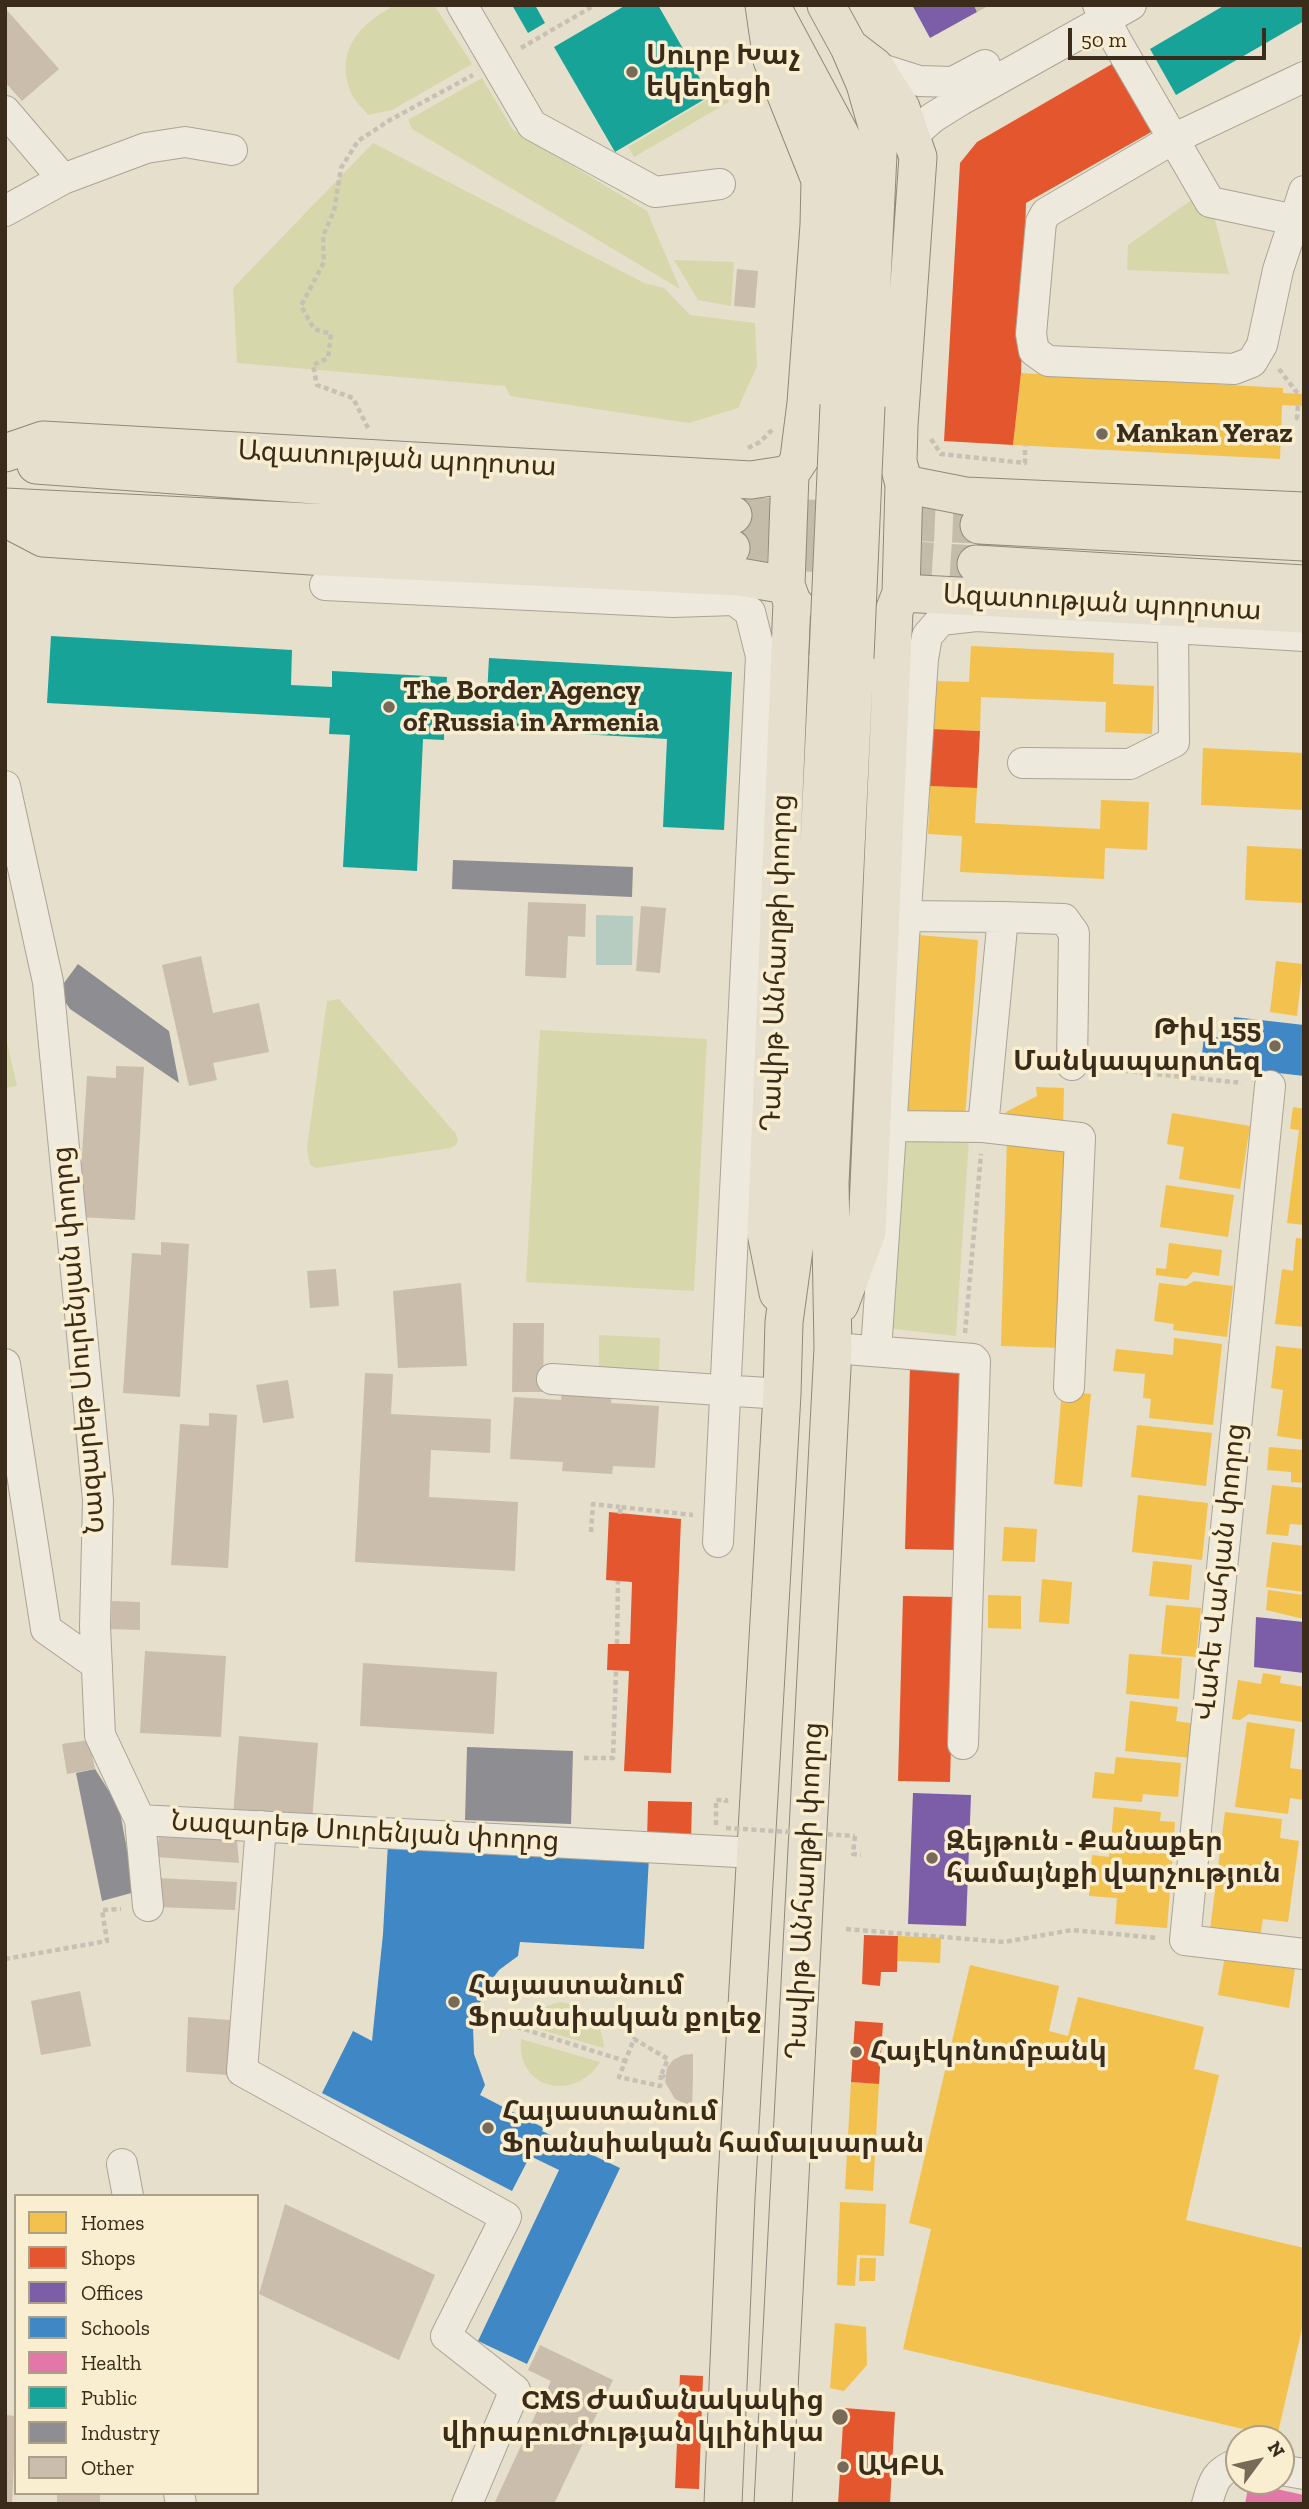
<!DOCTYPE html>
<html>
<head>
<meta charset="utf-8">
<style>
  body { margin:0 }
  #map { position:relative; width:1309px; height:2509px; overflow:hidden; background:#e6dfcb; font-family:"Zilla Slab",serif }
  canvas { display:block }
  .frame { position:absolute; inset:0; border:7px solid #3b2b1b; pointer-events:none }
  .legend { position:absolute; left:14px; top:2194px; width:245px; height:301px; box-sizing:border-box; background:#f9eed0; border:2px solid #ada088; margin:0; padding:9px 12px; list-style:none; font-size:21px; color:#3b2b1b }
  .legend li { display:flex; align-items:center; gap:14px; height:35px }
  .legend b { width:35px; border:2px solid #ada088 }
  .north { position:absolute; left:1225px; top:2425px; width:70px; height:70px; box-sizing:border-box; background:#f9eed0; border:2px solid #ada088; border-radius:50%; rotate:57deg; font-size:19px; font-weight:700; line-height:28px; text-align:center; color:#3b2b1b }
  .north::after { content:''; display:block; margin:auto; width:24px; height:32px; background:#776a59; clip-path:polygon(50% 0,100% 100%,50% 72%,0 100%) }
  .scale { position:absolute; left:1068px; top:28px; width:198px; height:32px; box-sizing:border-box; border:4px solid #3b2b1b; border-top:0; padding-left:9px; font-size:21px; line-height:24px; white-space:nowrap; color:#3b2b1b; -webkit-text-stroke:5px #f9eed0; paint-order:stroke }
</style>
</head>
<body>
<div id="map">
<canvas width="1309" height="2509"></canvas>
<div class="frame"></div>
<ul class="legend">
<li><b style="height:19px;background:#f2c14e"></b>Homes</li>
<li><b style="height:19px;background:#e4572e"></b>Shops</li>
<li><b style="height:19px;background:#7b5ea7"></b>Offices</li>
<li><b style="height:19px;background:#3f88c5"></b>Schools</li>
<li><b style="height:19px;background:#e377a8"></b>Health</li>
<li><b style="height:19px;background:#17a398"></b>Public</li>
<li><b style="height:19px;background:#8d8d92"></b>Industry</li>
<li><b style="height:19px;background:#cabdac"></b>Other</li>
</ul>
<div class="north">N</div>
<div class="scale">50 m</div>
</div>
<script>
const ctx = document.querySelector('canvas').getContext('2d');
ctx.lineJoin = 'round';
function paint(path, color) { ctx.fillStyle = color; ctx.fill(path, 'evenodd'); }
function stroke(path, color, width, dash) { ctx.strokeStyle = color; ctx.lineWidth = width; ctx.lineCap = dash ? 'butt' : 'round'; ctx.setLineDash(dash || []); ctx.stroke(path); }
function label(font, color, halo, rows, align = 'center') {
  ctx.font = font + ' "Zilla Slab","Noto Sans Armenian",serif'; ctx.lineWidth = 7; ctx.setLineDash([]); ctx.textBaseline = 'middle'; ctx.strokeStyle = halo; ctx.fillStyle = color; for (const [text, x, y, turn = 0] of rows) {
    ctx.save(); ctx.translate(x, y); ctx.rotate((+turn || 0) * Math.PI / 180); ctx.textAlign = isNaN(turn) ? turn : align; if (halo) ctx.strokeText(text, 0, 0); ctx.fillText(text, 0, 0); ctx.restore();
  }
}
paint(new Path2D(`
  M395 5H434L472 64 392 110 368 115C363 108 354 101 351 93 334 50 360 24 395 5Z
  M482 78 513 130 647 211 680 289 412 129 408 120Z
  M722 91 729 102 634 157 628 147Z
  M373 143 644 283 664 288 690 315 755 323 757 366 738 408 689 423 510 396 505 386 237 363 233 288Z
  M1207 189 1229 274 1127 270 1128 245Z
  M674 260 734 262 731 306 698 300Z
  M339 999 456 1134 458 1140 456 1145 450 1148 316 1168 310 1165 307 1148 327 1001Z
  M540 1030 707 1039 694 1291 526 1282Z
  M5 1034 17 1086 5 1088Z
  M897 1133 969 1139 956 1336 886 1328Z
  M599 1335 660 1338 659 1370 599 1367Z
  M561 2002C587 2007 602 2020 604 2048L524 2025C535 2012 543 2006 561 2002Z
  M521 2039 600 2062C574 2103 516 2089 521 2039Z`), '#d6d8ac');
paint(new Path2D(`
  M596 915 633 916 632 965H596Z`), '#b7ccc0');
paint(new Path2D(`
  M1021 373 1283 388V393L1304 394V406L1282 405 1280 459 1013 445Z
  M971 646 1114 653 1113 684 1154 686 1152 734 1105 732 1106 702 981 697 980 731 932 729 935 681 969 682Z
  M1203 748 1304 753V810L1201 805Z
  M930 786 977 788 975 823 1100 829 1101 800 1149 802 1147 850 1105 848 1104 879 960 872 962 836 928 834Z
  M1247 846 1304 849V903L1245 900Z
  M918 935 978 940 965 1118 905 1113Z
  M1276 961 1303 964 1297 1016 1270 1012Z
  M1036 1087 1064 1088 1063 1130 1005 1126 1006 1112 1037 1096Z
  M1293 1107 1304 1109V1225L1287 1223 1299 1130 1290 1129Z
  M1172 1113 1250 1126 1240 1189 1179 1179 1184 1147 1167 1144Z
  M1007 1139 1069 1141 1064 1348 1001 1346Z
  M1166 1185 1234 1195 1228 1237 1160 1227Z
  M1296 1238 1304 1239V1327L1275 1324 1282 1269 1293 1271Z
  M1169 1243 1222 1250 1219 1276 1193 1272 1187 1279 1156 1275V1268L1166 1269Z
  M1194 1281 1233 1286 1227 1337 1173 1330 1174 1324 1154 1321 1159 1283 1186 1286Z
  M1174 1338 1222 1344 1213 1425 1149 1418 1151 1399 1143 1398 1145 1374 1113 1371 1116 1349 1173 1355Z
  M1276 1346 1304 1349V1440L1277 1436 1283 1390 1271 1388Z
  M1062 1391 1091 1394 1082 1487 1054 1484Z
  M1137 1425 1212 1433 1206 1486 1131 1477Z
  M1269 1447 1304 1450V1483L1291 1482V1472L1267 1470Z
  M1272 1485 1304 1488V1525L1290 1524 1288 1536 1266 1534Z
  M1138 1495 1208 1503 1202 1560 1132 1552Z
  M1004 1527 1037 1529 1035 1562 1002 1561Z
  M1272 1542 1304 1546V1592L1266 1587Z
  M1153 1561 1192 1565 1189 1600 1149 1596Z
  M1042 1579 1072 1582 1069 1624 1039 1622Z
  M1268 1590 1304 1595V1619L1266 1610Z
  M988 1595 1021 1596V1629L988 1628Z
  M1166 1605 1201 1608 1196 1657 1161 1654Z
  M1129 1654 1182 1658 1179 1699 1126 1694Z
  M1263 1673 1281 1676 1280 1683 1304 1687 1302 1722 1249 1714 1240 1720 1232 1719 1238 1680 1261 1684Z
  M1130 1701 1178 1707 1176 1721 1196 1724 1192 1758 1125 1751Z
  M1247 1722 1295 1729 1290 1768 1304 1770V1800L1290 1798 1288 1814 1235 1807Z
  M1116 1757 1181 1763 1178 1797 1143 1794 1142 1802 1092 1798 1095 1772 1114 1774Z
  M1114 1807 1161 1812 1160 1821 1175 1822 1174 1838 1166 1837 1165 1846 1111 1841Z
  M1225 1812 1282 1819 1280 1838 1299 1841 1288 1922 1263 1919 1260 1937 1210 1930Z
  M1110 1847 1173 1852 1167 1928 1115 1924 1117 1898 1089 1896 1092 1855 1109 1857Z
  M898 1936 941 1938 940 1963 897 1961Z
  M1225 1956 1295 1968 1289 2008 1218 1995Z
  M970 1965 1059 1986 1049 2031 1068 2036 1078 1997 1204 2027 1194 2069 1219 2075 1186 2220 1304 2248V2320L1277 2437 903 2349 931 2229 909 2223Z
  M851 2082 879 2084 873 2191 845 2189Z
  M840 2202 886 2204 884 2256 857 2255 855 2286 837 2285Z
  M860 2258H876L875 2281H859Z
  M835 2323 866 2327 867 2365 844 2391 830 2388Z`), '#f2c14e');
paint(new Path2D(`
  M1112 64 1153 131 1026 203 1021 373 1013 445 944 441 960 163 977 142Z
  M932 729 980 731 977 788 930 786Z
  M910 1366 961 1368 956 1550 905 1549Z
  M609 1512 681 1519 671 1773 624 1771 629 1671 607 1670 608 1644H630L632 1582 606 1580Z
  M903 1596 955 1597 950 1782 898 1781Z
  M648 1801 692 1802 691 1842 647 1841Z
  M864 1935 898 1936 897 1972H881L880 1986 862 1984Z
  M855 2021 883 2023 879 2084 851 2082Z
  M680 2375 703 2376 699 2489 675 2488Z
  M844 2408 895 2412 890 2504H838Z`), '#e4572e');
paint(new Path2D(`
  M912 5H974L977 12 930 38Z
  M1256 1617 1304 1622V1673L1254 1667Z
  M913 1793 971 1795 966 1926 908 1924Z`), '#7b5ea7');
paint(new Path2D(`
  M1234 1017 1304 1025V1076L1201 1064 1204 1036 1232 1039Z
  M388 1843 649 1857 644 1949 520 1942 518 1956 499 1970 484 1990 473 2026 474 2054 485 2085 480 2095 544 2128 542 2131 620 2168 527 2364 478 2341 559 2170 530 2156 512 2191 322 2093 353 2031 372 2041 383 1934Z`), '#3f88c5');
paint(new Path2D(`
  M1249 2483 1304 2495V2504H1245Z`), '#e377a8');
paint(new Path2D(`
  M512 5H535L545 23 528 33Z
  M626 5H658L710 96 615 152 554 47Z
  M1225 5H1304V21L1176 95 1150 49Z
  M51 636 292 650 291 685 332 687V671L447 677 446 694 468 696H487L489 658 732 672 724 830 663 827 667 739 444 726V740L423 739 417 871 343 867 350 735 329 734 330 718 47 703Z`), '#17a398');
paint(new Path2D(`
  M453 860 633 867 632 897 452 889Z
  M78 964 169 1031 179 1083 70 1009 58 991Z
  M467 1747 573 1751 571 1824 465 1820Z
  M95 1769 119 1807 135 1892 102 1901 76 1773Z`), '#8d8d92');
paint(new Path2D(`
  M974 5H990L977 12Z
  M5 8 59 69 22 101 5 82Z
  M737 269 758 271 755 308 734 306Z
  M528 902 586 904 585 937 568 936 566 978 525 976Z
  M641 906 666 908 660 973 636 971Z
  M201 956 213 1013 259 1003 269 1052 213 1063 217 1080 189 1086 162 965Z
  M116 1066 144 1067 135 1220 78 1217 87 1076 116 1078Z
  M161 1242 189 1244 180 1397 123 1393 132 1253 161 1255Z
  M336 1269 339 1306 310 1308 307 1271Z
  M461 1283 467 1366 398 1368 393 1291Z
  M513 1323H544L543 1392H512Z
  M365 1373 393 1374 391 1414 491 1419 490 1453 431 1450 429 1497 518 1502 515 1571 355 1562Z
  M288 1380 294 1418 263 1423 256 1385Z
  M562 1390 612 1394 611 1403 659 1406 655 1468 613 1466 612 1474 562 1471 563 1462 510 1459 514 1397 561 1400Z
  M209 1413 237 1415 228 1568 171 1565 180 1424 209 1426Z
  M112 1601 140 1602V1630L111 1629Z
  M145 1651 226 1656 221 1737 140 1733Z
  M363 1663 497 1672 494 1734 360 1726Z
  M239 1736 318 1743 312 1822 233 1816Z
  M89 1740 95 1769 67 1774 62 1744Z
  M159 1837 237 1840 239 1863 156 1857Z
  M157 1878 237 1882 235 1910 156 1907Z
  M80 1991 91 2046 41 2055 31 2001Z
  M188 2017 230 2020 228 2075 186 2072Z
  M693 2054V2079L692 2107 675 2099 665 2082 667 2068 673 2060 683 2055Z
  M285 2204 435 2275 399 2360 259 2294Z
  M540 2345 613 2380 554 2504H494L551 2381 528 2370Z
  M5 2415 16 2416 12 2504H5Z
  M57 2493H100V2504H57Z`), '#cabdac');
stroke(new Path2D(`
  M733 515 979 525
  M731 548 976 564`), '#c4bba8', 37, [37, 18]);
const minor = new Path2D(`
  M462 5 532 125 655 192 720 184
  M1098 5 1117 42 1210 202 1304 222
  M875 67 919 81 953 82 985 65
  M1304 77 1173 139 1046 213 1041 222 1031 334 1034 351 1048 361 1234 369 1252 362 1262 345 1278 270 1304 191
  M5 111 63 179
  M912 136 932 118 961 100 1131 5
  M5 211 63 179 146 148 185 142 232 150
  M325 585 673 602 734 600 750 612 761 656 718 1542
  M1023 763 1130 764 1174 742 1173 628
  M5 786 48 982 98 1500 95 1626 100 1735 140 1820 756 1853
  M905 916 1003 917
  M1270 1086 1185 1940 1304 1954
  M891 1126 983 1127 1080 1138 1069 1387
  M983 1127 1003 917 1064 919 1074 933 1072 1065
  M833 1348 973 1359 975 1361 963 1744
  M876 1351 923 659 927 636 941 620 976 616 1304 636
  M5 1364 46 1629 97 1665
  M552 1379 782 1394
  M140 1820 148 1906
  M261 1826 242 2071 506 2217 446 2336 515 2390 467 2504
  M122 2164 128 2196
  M1281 2470 1304 2474
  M179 2493 181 2504
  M1207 2504C1213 2481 1216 2471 1239 2463`);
const major = new Path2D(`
  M764 5 772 60 820 180 819 225 806 403 799 458
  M826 5 849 47 865 84 879 133 866 406
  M773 9 842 138 851 185 839 405
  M5 453 43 440 751 480 790 474
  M36 465 733 515
  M904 484 965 496 1304 511
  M5 507 369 525 731 548
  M5 518 43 538 326 557 740 577 786 585
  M979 525 1304 542
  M976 564 1304 584
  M901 593 1304 614
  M795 605 792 602 786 585 790 474 802 456
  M778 1293 766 1233 792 602
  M840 1304 867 1232 894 611 901 593 904 484 898 462 899 425 918 157 901 108 875 67 849 47
  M723 2504 736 2198 782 1394 784 1322 803 1183 828 656
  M773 2504 833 1348 830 1183 855 658`);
stroke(minor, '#aba394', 32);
stroke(major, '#90897b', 39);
stroke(new Path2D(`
  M521 48 595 5
  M1279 369 1298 394
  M1298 406 1297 418 1304 419
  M368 428 353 398 317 385 313 365 328 358 331 334 314 329 301 306 324 262 323 236 334 211 341 168 358 141 390 120 473 75
  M931 439 941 454 1025 463V446
  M748 448 760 442 772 430
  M1098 1068 1242 1083
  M965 1333 981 1154
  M620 1514V1507L693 1515
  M591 1532 593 1504 620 1507
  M617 1644 618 1581
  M584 1758H613L616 1670
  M716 1825V1800H726V1803
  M855 1836 853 1854 861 1855
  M846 1929 1004 1942 1072 1930 1158 1938
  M5 1959 107 1941 102 1910 121 1909
  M476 2014 625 2061
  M661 2075 660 2086 619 2077 634 2039 668 2059 661 2075 665 2077`), '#c7c0b4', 4.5, [5, 3.5]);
stroke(minor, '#eee9dd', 30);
stroke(major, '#e6dfce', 37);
const majorBridge = new Path2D(`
  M828 656 839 405
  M855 658 866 406`);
stroke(majorBridge, '#90897b', 39, []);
stroke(new Path2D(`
  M726 1828 855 1836`), '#c7c0b4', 4.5, [5, 3.5]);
stroke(majorBridge, '#e6dfce', 37);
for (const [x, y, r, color] of [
  [632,72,7,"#776a59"],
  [1102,434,7,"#776a59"],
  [389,707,7,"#776a59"],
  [1275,1046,7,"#776a59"],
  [932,1858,7,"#776a59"],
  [454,2002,7,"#776a59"],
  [856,2052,7,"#776a59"],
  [488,2128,7,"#776a59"],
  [840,2417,9,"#776a59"],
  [843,2467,7,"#776a59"]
]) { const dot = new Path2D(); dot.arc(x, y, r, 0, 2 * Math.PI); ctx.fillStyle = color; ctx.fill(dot); stroke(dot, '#f9eed0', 2.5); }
label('bold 28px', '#3b2b1b', '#f9eed0', [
  ["Սուրբ Խաչ",646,56],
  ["եկեղեցի",646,88],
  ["Mankan Yeraz",1116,434],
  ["The Border Agency",403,691],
  ["of Russia in Armenia",403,723],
  ["Թիվ 155",1261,1030,"right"],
  ["Մանկապարտեզ",1261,1062,"right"],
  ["Զեյթուն - Քանաքեր",946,1842],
  ["համայնքի վարչություն",946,1874],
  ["Հայաստանում",468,1986],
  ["Ֆրանսիական քոլեջ",468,2018],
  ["Հայէկոնոմբանկ",870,2052],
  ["Հայաստանում",502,2112],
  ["Ֆրանսիական համալսարան",502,2144],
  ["CMS Ժամանակակից",824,2401,"right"],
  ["վիրաբուժության կլինիկա",824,2433,"right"],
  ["ԱԿԲԱ",857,2467]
], 'left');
label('28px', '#3b2b1b', '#f9eed0', [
  ["Ազատության պողոտա",397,459,3],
  ["Ազատության պողոտա",1102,603,3],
  ["Դավիթ Անհաղթի փողոց",777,963,-88],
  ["Նազարեթ Սուրենյան փողոց",79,1340,-95],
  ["Վահե Վահյան փողոց",1221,1572,-84],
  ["Նազարեթ Սուրենյան փողոց",365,1832,3],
  ["Դավիթ Անհաղթի փողոց",805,1891,-87]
]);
</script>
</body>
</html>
